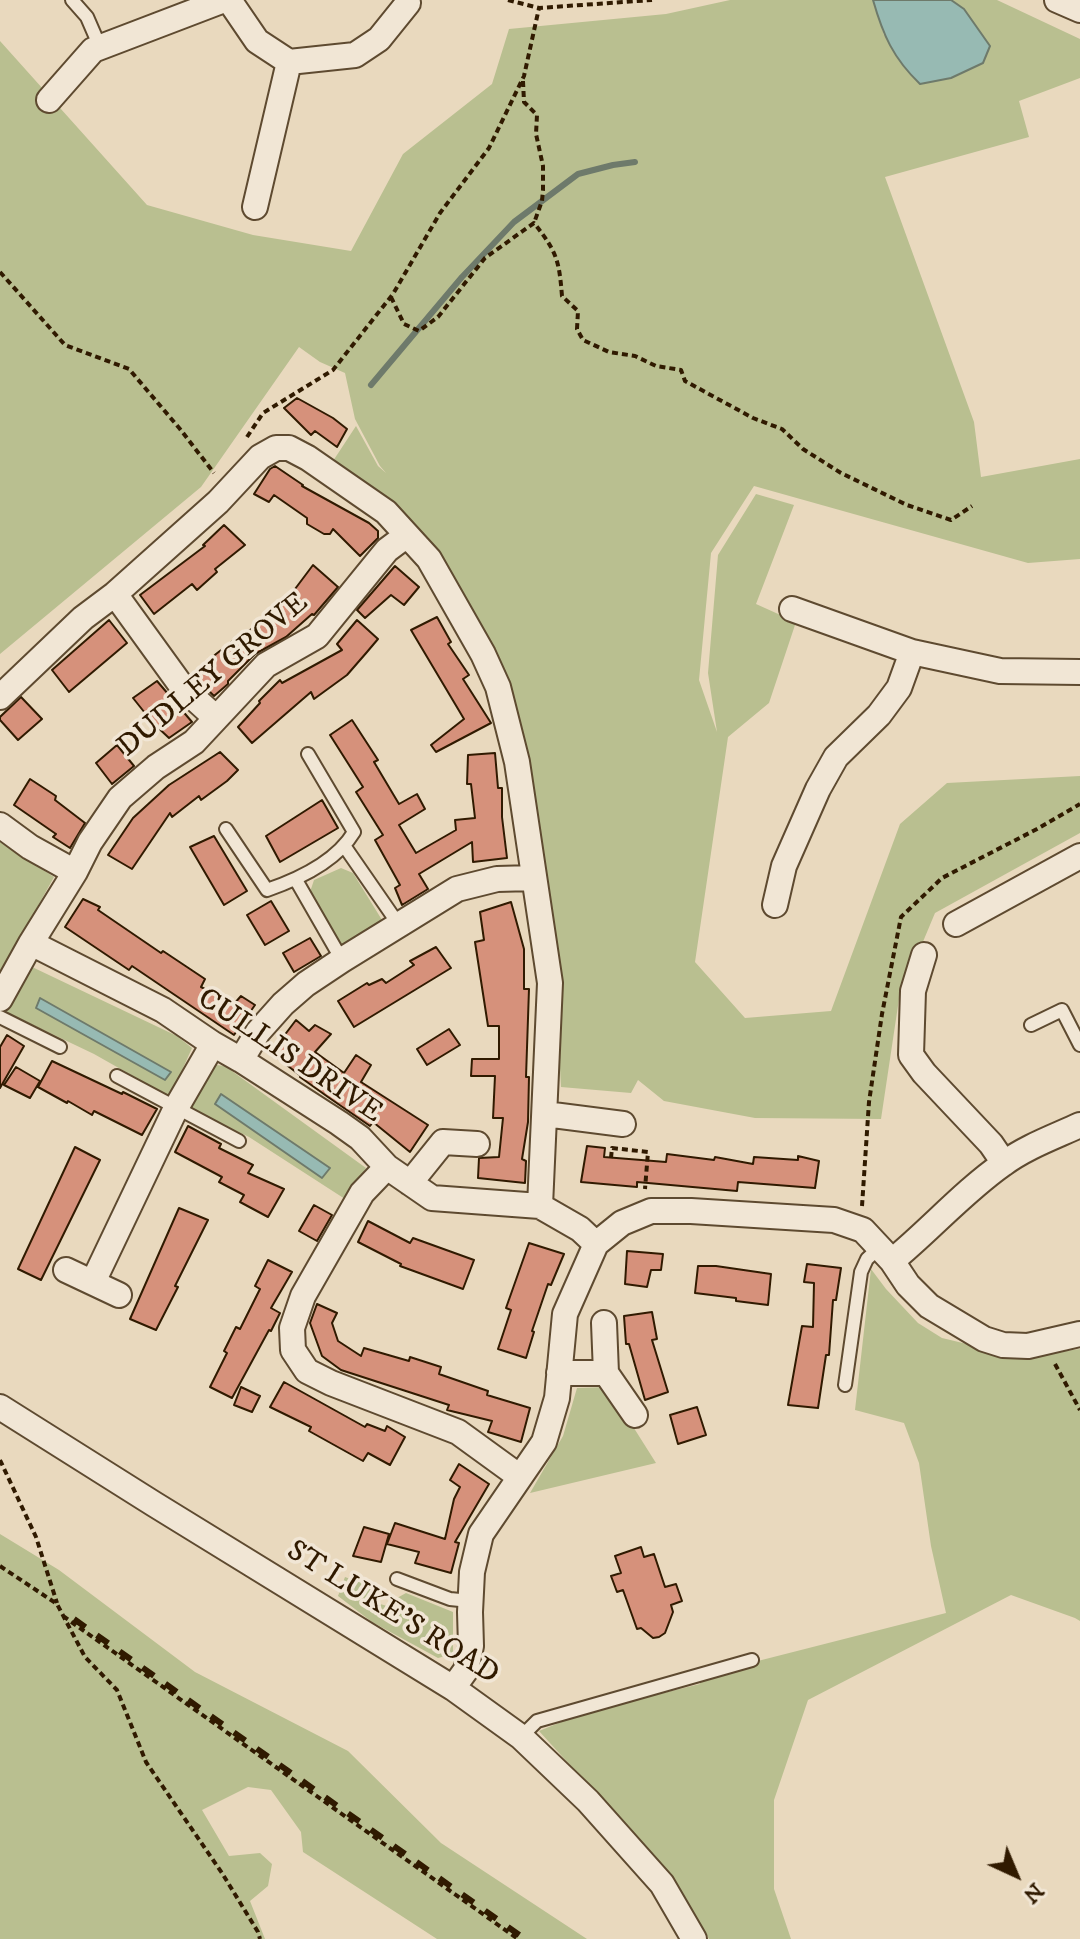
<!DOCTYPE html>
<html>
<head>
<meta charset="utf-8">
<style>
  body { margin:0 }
  #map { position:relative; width:1080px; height:1939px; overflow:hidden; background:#e9d9be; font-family:"IM FELL DW Pica",serif }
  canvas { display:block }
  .north { position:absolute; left:976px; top:1835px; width:80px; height:80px; -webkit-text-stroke:6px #f1e6d5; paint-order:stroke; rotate:136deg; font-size:22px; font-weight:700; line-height:32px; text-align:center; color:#301a00 }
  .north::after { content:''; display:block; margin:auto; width:28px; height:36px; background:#301a00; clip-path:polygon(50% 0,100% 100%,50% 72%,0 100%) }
</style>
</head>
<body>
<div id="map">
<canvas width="1080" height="1939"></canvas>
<div class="north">N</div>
</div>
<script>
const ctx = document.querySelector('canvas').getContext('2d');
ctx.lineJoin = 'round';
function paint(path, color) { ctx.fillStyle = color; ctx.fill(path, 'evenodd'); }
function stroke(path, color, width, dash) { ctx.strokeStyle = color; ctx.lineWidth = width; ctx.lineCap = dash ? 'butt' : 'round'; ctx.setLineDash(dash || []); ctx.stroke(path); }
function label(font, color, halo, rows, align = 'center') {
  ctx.font = font + ' "IM FELL DW Pica",serif'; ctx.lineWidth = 7; ctx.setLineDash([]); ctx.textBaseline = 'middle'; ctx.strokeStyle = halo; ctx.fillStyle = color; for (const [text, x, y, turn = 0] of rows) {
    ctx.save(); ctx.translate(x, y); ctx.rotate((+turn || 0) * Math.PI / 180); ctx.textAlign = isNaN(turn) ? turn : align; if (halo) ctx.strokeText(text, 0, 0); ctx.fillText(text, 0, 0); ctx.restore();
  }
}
paint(new Path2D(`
  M730 0H873L884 35 964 9 951 0H997L1080 39V78L1019 101 1029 137 885 177 974 422 981 477 1080 459V559L1028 563 754 486 711 553 699 680 717 732 708 673 718 555 756 494 794 505 756 604 796 622 769 703 728 737 695 962 745 1018 831 1011 900 824 947 783 1080 776V833L935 913 899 999 881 1119 755 1118 664 1101 638 1080 631 1093 561 1087 553 941 530 797 447 584 333 461 356 426 378 466 386 473 380 466 355 419 345 373 320 362 299 347 201 487 0 654V41L147 205 253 235 351 251 403 154 492 84 509 29 666 14Z
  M0 842 54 877 0 974Z
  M341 868 353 873 382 920 338 948 309 895 314 880Z
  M30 966 177 1036 192 1048 170 1097 94 1054 6 1012Z
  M209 1064 225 1066 366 1168 345 1199 249 1137 188 1107Z
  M871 1269 886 1289 918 1323 942 1338 1021 1357 1080 1349V1621L1075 1618 1011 1595 808 1700 774 1800V1889L791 1939H709L672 1877 539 1731 586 1712 700 1684 699 1676 946 1613 931 1546 919 1463 904 1423 855 1410Z
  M608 1387 656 1463 530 1493 563 1436 577 1388Z
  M0 1534 59 1570 195 1672 348 1751 441 1843 587 1939H437L303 1852 301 1832 271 1790 248 1787 202 1810 229 1856 260 1853 272 1864 268 1886 250 1901 265 1939H0Z
  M345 1577 378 1589 380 1604 391 1607 397 1598 406 1593 453 1612V1654L438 1658 372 1622 338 1596Z`), '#b9bf90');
const water = new Path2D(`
  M873 0H951L964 9 990 46 983 63 951 78 920 84C893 58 883 35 873 0Z
  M40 998 171 1072 165 1080 36 1008Z
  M221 1094 330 1168 322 1178 215 1104Z`);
paint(water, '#97bab3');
stroke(water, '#6e7a6b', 2);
stroke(new Path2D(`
  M371 385 462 277 514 222 578 174 613 165 635 162`), '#6e7a6b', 6);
const building = new Path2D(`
  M297 398 333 418 347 429 337 447 315 431 311 435 284 408Z
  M275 466 303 485 302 486 369 523 378 531V538L360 556 333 529 330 534H324L307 524V518L274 495 269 502 254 494 270 469Z
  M224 525 245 545 215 569 217 572 197 590 192 584 154 614 140 595 205 546 203 545Z
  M313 565 338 587 314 615 312 614 286 637 255 654 228 681V684L214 696 194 676 216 654 242 634 243 636 289 597Z
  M395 566 419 587 404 605 391 595 365 618 357 610Z
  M437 617 451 642 448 644 469 675 463 679 491 723 436 752 431 745 464 719 411 630Z
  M109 620 127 643 69 692 52 670Z
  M357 620 378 639 367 652 347 675 314 699 311 692 252 743 238 727 260 703 259 701 280 680 282 683 342 650 337 644Z
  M157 681 192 722 169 738 153 723 133 698Z
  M21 697 42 719 18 740 0 720V717Z
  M352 720 378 760 374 762 399 804 417 794 425 809 399 825 416 853 456 830 455 820 475 818 471 784H467L468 755 495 753 498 788H502V817L507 858 473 862 472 842 419 874 428 889 402 905 395 888 400 885 375 840 383 835 356 792 363 787 330 735Z
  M117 745 134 766 112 784 96 763Z
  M220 752 238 770 227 781 201 800 199 796 172 817 170 813 132 869 108 855 133 818 169 785Z
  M30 779 56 796 55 800 85 823 70 848 53 837 56 834 14 805Z
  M322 800 338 828 280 862 266 836Z
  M214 836 247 891 224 905 190 847Z
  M83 899 100 907 98 910 161 953 163 951 205 979 201 987 234 1004 241 996 255 1005 234 1035 132 966 129 970 65 927Z
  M271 901 289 931 265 945 247 915Z
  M511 902 524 949V989H529L526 1077H529L528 1122 522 1159 526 1161 525 1183 478 1178 479 1158 499 1157 503 1118H493L495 1076H471L472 1059H499V1026H488L475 942 484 940 480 912Z
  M310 938 321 956 294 972 283 953Z
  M436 947 451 968 354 1027 338 1001 367 983 369 985 382 979 386 983 414 965 410 961Z
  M296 1020 309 1031 315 1025 331 1034 315 1052 344 1073 356 1055 371 1065 361 1082 428 1125 410 1152 373 1122 370 1126 328 1097 300 1077 301 1076 271 1053Z
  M449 1029 460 1045 427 1065 417 1049Z
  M7 1035 24 1046 0 1088V1047Z
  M52 1061 122 1094 123 1092 157 1109 142 1135 94 1111 92 1115 68 1101 67 1103 38 1087Z
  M16 1067 40 1081 30 1098 4 1085Z
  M188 1126 221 1144 219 1148 253 1165 248 1173 284 1189 268 1217 240 1202 244 1195 219 1182 222 1177 175 1152Z
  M587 1146 605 1148 604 1157 666 1162 667 1154 714 1160 715 1157 753 1164 754 1157 798 1160V1156L819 1161 815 1188 738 1182 737 1191 637 1182V1187L581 1182Z
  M75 1147 100 1160 41 1280 18 1269Z
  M314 1205 332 1215 317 1241 299 1231Z
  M179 1208 208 1220 175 1286 178 1287 156 1330 130 1319Z
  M368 1221 410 1243 413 1238 474 1260 463 1289 400 1266 401 1264 358 1242Z
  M529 1243 564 1254 551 1285 548 1284 532 1331 534 1332 526 1358 498 1349 511 1310 506 1308Z
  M627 1251 663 1254 661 1270H651L647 1287 625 1284Z
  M268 1260 292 1272 271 1308 280 1313 271 1331 269 1330 232 1398 210 1387 227 1353 224 1351 236 1327 240 1329 260 1289 255 1286Z
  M807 1264 841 1268 836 1300H833L829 1355H826L818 1408 788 1405 802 1326 813 1327 814 1283 804 1282Z
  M698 1266H716L771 1274 768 1305 736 1301V1298L695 1293Z
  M317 1304 337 1313 332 1323 338 1341 361 1356 364 1348 409 1361 410 1357 441 1367 439 1374 488 1391 487 1395 530 1408 521 1442 488 1432 492 1421 447 1410 449 1405 341 1370 322 1356 310 1323Z
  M652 1312 657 1339 652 1340 668 1392 645 1400 629 1344H626L624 1316Z
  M284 1382 365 1427 367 1424 385 1431 387 1426 405 1437 390 1465 368 1453 363 1461 309 1431 311 1427 270 1407Z
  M241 1387 260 1396 252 1412 234 1405Z
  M697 1407 706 1435 678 1444 670 1415Z
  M459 1464 489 1484 455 1542 459 1543 451 1573 415 1563 419 1552 387 1544 395 1523 445 1539 454 1499 460 1487 450 1480Z
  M364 1527 389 1534 381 1562 353 1556Z
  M641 1547 644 1557 654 1554 665 1587 676 1584 682 1601 671 1605 673 1612 665 1633 659 1637 653 1638 641 1628 637 1629 623 1590 617 1592 611 1576 621 1573 615 1556Z`);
paint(building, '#d6917b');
stroke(building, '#301a00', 2);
const service = new Path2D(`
  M72 0 87 17 100 47
  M226 829 267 890C299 879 336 862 354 832L308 754
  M345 847 399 925
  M296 880 342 960
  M0 1017 60 1047
  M1031 1025 1062 1010 1080 1045
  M117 1076 239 1141
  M845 1385 861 1272 867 1259 880 1247
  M397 1579 450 1599 470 1601
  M521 1737 537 1721 752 1660`);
const minor = new Path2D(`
  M229 0 257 41 289 62 355 55 379 39 408 3
  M1057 0 1080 10
  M49 100 93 50 224 0
  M255 207 289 62
  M115 594 183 688 216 718
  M792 609 912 652 1000 671 1080 672
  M0 697 83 618 115 594 218 502 260 457 276 448H289L308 458 386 512 429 559 483 654 498 687 517 762 550 983 540 1206
  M0 825 30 847 75 872
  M775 905 784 866 818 789 836 757 879 715 899 688 912 652
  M956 924 1080 856
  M31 943 163 1010 213 1044 241 1060 339 1123 360 1138 387 1167 432 1198 540 1206 580 1229 596 1244
  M924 955 913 991 911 1055 924 1073 991 1144 1004 1163
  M0 999 31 943 75 872 90 842 120 798 156 767 194 742 266 665 317 636 387 550 407 535
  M241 1060 258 1032 283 1004 306 984 342 960 457 889 497 879 533 878
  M545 1114 623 1124
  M387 1167 362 1193 303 1296 292 1328 293 1350 307 1371 331 1383 458 1432 520 1477
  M410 1183 443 1142 477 1144
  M892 1261C930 1230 963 1192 1003 1164 1026 1147 1054 1137 1080 1125
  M66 1270 119 1295
  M93 1282 176 1108 213 1044
  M604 1323 606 1373
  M559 1373H606L635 1415
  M0 1407 154 1504 453 1688 521 1737 588 1801 662 1884 694 1939
  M453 1688 466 1670 471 1646 470 1612 472 1572 481 1534 544 1442 557 1398 565 1314 596 1244 622 1223 651 1211H691L834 1220 863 1230 892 1261 908 1285 929 1306 984 1339 1003 1345 1028 1346 1080 1334`);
stroke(service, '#5e4a30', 16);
stroke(minor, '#5e4a30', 28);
stroke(new Path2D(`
  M508 0 539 8 652 0
  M523 81 524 102 537 115 536 134 543 166V190L542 201 534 223
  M0 272 65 345 129 369 180 429 214 473
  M391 297 404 324 419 331 438 317 485 258 534 223C557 252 559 260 562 296L578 311 577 329 583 340 609 352 635 356 656 366 681 370 685 381 753 418 782 429 803 449 841 473 907 505 951 520 972 506
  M247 437 263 413 333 370 393 294 440 213 489 148 524 76 539 8
  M611 1158 612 1148 648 1152 645 1189
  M862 1206 869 1102 882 1014 901 917 942 878 1037 829 1080 804
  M1055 1364 1080 1410
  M0 1460 36 1537 57 1603
  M0 1566 57 1604 85 1657 117 1690 146 1762 222 1873 258 1932 260 1939
  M63 1616 518 1939`), '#301a00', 4, [6, 4]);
stroke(service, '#f1e6d5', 12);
stroke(minor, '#f1e6d5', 24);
stroke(new Path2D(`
  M74 1619 525 1939`), '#301a00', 6, [14, 14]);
label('30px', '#301a00', '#f1e6d5', [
  ["DUDLEY GROVE",214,676,-40],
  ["CULLIS DRIVE",289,1057,34],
  ["ST LUKE'S ROAD",392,1614,32]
]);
</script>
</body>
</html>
